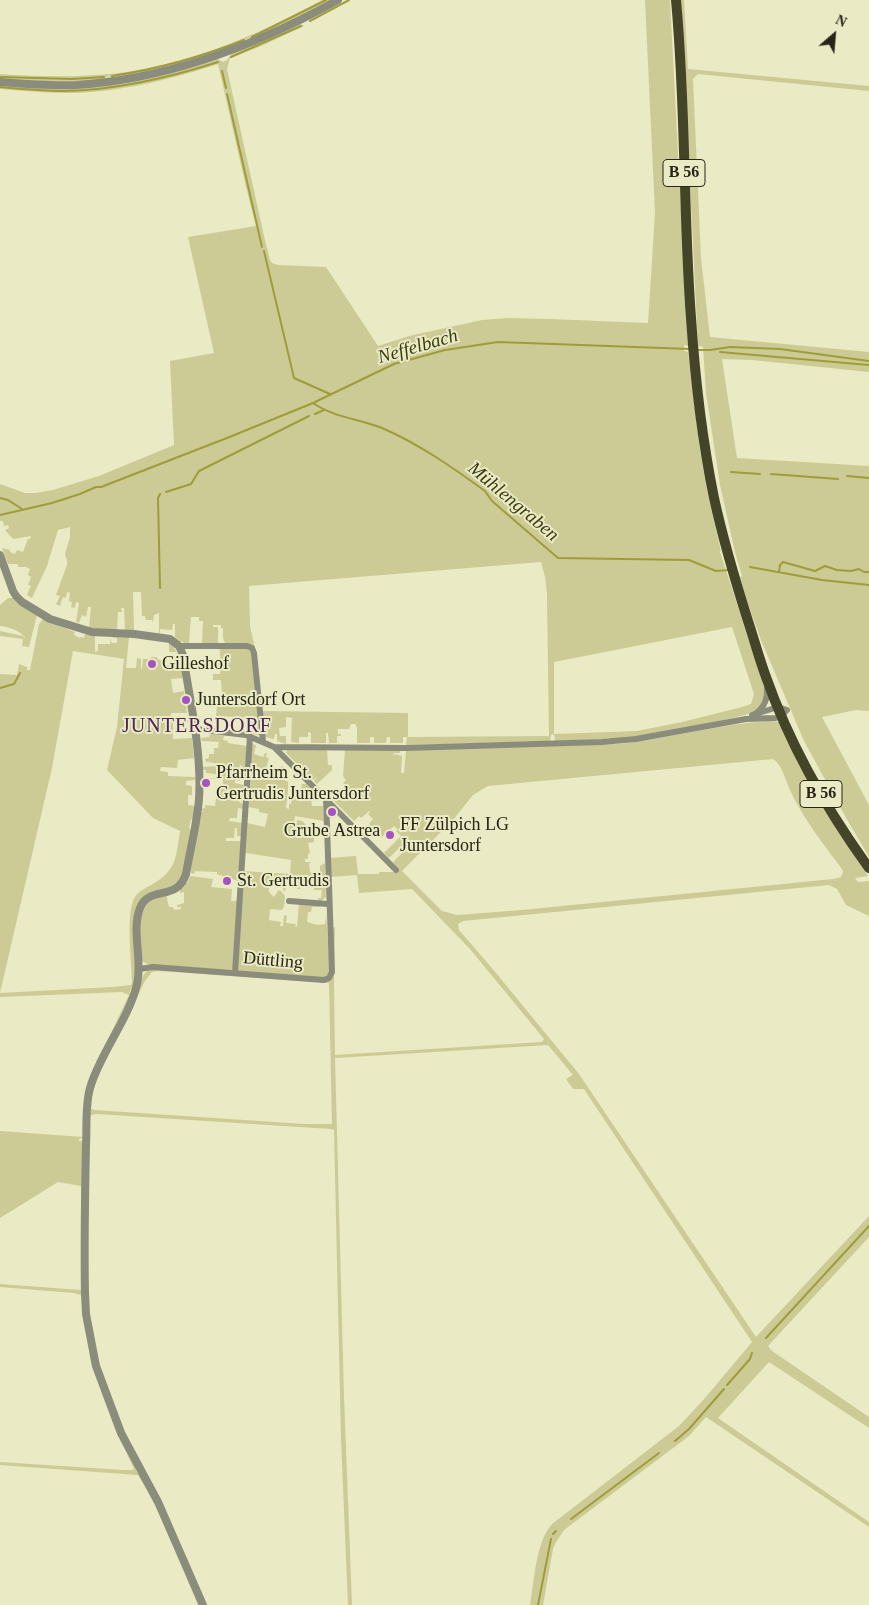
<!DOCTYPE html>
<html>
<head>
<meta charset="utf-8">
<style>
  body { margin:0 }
  #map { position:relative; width:869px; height:1605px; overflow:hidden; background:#eaeac4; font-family:Georgia,serif }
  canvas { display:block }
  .north { position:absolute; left:809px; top:10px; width:50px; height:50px; -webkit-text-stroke:4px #eaeac4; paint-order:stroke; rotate:27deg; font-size:14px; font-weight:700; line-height:20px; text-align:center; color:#262517 }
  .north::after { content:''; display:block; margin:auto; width:18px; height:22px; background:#262517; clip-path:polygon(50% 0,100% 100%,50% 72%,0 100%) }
</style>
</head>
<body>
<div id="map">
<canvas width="869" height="1605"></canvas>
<div class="north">N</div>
</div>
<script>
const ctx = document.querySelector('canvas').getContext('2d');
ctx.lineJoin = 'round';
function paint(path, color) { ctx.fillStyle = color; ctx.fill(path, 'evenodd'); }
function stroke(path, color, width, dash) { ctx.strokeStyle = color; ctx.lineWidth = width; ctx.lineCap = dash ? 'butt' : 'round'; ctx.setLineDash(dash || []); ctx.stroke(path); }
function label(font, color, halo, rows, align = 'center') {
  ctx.font = font + ' Georgia,serif'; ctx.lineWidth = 4; ctx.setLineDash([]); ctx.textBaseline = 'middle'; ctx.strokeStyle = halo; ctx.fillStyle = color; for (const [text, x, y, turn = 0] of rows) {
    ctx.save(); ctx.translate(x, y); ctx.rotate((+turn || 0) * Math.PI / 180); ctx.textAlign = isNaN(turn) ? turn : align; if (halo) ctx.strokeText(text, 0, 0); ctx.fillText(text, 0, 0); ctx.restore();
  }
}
paint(new Path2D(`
  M322 0H331L296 19 251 39 249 38 246 39 245 42 174 67 111 78 110 76 106 77 104 80 54 82 0 80V74C45 77 89 78 133 71 200 60 263 32 322 0Z
  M645 0H670L688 346 684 345V351L688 352 700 451 708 496 721 551 720 552 764 686V696L760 706 753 712 745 715 690 728 626 738 555 741 554 734 551 735 550 741 406 745 407 737H403V743H390V737H387L386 743H374V737H370V743H357V727H356V724H351L349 729H338V734H341V736H337V743H329L328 733H326V743H311V733L308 732V737H299V743L291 742 292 718 286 717V727L279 728 280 736H286V744L277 741V734H275L274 739H273L250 733V722H254V727H259L258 718 216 716 217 706H227V704L219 702V696H222L221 680H213V674H220L221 665 219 643H225L223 638V628H221V625H213V627H218V643H202L203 621H199V617H191L189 643H184L182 641 180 642 175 637V624H173L172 630 160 629V633H159V613L154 615 153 622 152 620H146L145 616H142L141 592H133L134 630H125L124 608H121L122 612H118L117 631 89 628 91 607H88L86 617 82 615 79 623 76 622 79 603 76 602 75 608 71 607 72 602 69 601 70 593 67 592 66 598 63 597 60 606 56 604 60 596 56 595 67 565V560L65 554 70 537V527L58 530 47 566 32 598 27 595 31 586 28 585 31 577 28 575 30 569 26 567H18V564H8L2 548 10 550V552L15 554 17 550 23 552 28 539H30L31 536 13 539 5 530 9 528 8 525 4 526 3 521H0V484L25 493H35L53 490 99 476 174 445 170 361 214 353 188 237 256 226 246 187 218 64C172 79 121 92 72 93 48 93 24 91 0 89V85L85 87 216 58 223 62 227 60 232 53 299 23 304 26 259 47 230 58 227 69 264 236 270 260 272 263 278 265 326 267 378 346 409 336 482 320 508 318 550 319 648 323 655 213ZM541 562 545 577 547 594 549 736 408 737V713L262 711 255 648 250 626 249 586ZM732 627 754 694 751 704 742 707 682 722 637 731 554 734V662Z
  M681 0H684L688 69 869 86V91L698 74 693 79 701 258 710 337 869 352V372L752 360 722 359 737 458 869 466V711L856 710 822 717 869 805V857L845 816 804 741 761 640 746 599 740 577 742 576 735 552 720 485 706 393 703 347 698 346Z
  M8 598H13L17 602 37 615 29 647 22 646 23 639 0 636V631L23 636 26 640C23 631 9 627 0 626V605Z
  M43 619 75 632 74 635 80 638 81 637 84 638 85 634 95 636V652L98 651V644H110V640L112 643H117V638L111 637H129L126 668H136L137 658 141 659V669H142L143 659H150L151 657H157V659L162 661 163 665 169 666V661H177V652H169V642C180 653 181 663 183 678L171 679 173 693 184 691 187 713H171V719L187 717V720L190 722 173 723V739L192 738 194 758 178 760 177 768 161 767 160 771 168 772V776L195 777V780L186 781V785L192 786V795H188V805L195 806 193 819H191L189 828 191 831C189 845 187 873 178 883 169 895 148 887 139 904 132 918 137 953 137 969 137 973 137 977 136 981 134 988 128 987 130 998L88 1089 85 1137 79 1139V1141H83L85 1144C82 1153 82 1155 84 1164L83 1290H82L81 1294 83 1296C86 1345 101 1392 121 1437 124 1445 137 1463 136 1471L142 1477 155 1500 201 1605H198L197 1603 157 1507 138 1475 0 1465V1462L123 1470H132L134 1469 118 1435 91 1363 81 1295 74 1293 0 1287V1284L81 1290V1186L58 1182 0 1218V1131L83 1137 84 1106 86 1089 90 1077 129 995 122 992 0 997V674L17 675 19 664 27 667V670H30L39 624ZM73 651 124 659 117 727 107 770 153 818 180 831C176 856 177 870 153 884 147 887 139 891 135 897 125 913 132 962 132 983L131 985 113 987 0 993 52 768Z
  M770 721 779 722 781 724 828 814 868 876 855 878 858 882 869 881V916L846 905 837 889 829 885 463 921 458 924 459 930 491 967 579 1074 756 1337 869 1216V1237L768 1346 772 1351 869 1417V1428L769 1362 718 1418 869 1522V1527L706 1417 689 1436 564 1530 556 1542 553 1549 543 1605H530C534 1582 536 1541 552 1524L679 1426 705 1398 752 1342 584 1089H573L566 1079 573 1075 548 1045 335 1058 344 1396 352 1605H348L341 1439 334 1130 331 1129 97 1114 91 1115 90 1117 87 1283 90 1321 95 1351 105 1380 131 1447 162 1501 207 1605H204L160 1503 124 1435 94 1352 87 1311 86 1291 89 1116 91 1110 89 1108 93 1085 144 974 147 971 154 969 326 981 331 979 333 974 331 923 332 928 335 927 334 982 335 1055 542 1042 544 1039 470 949 412 889 359 893 357 875 330 877V858L356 856 358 874H379V872H394L398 868 393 862 404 851 400 847 389 858 384 853 401 836 396 831 398 830 394 826 381 838 378 834 381 831 378 828 375 831 369 824 373 819 368 814 370 812 369 811 361 818 359 816 354 821 329 796 330 795 335 800 348 787 343 783 346 780 343 776 345 750H400V753H394L393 756 395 754 402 756 401 773H404L406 750 620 744C670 738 720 724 770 721ZM773 759C782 764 785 780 790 790 803 818 823 844 842 869L843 872 841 877 833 879 522 910 457 915 442 911 402 871 453 820 473 795 488 786ZM158 971 329 983 332 1124H304L94 1110 91 1109 92 1097 97 1078 145 981 152 972Z
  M210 734 224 736 223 740 228 741V743L247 746 245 771 243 767 240 765 239 772H235V777H240V781L235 780V783L244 785V791L240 789 244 792V799L240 797 238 801 243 804V809L238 808 237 818H230L229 821 242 823V835L241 836H237V828H235L234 838H226V841H241L238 881 217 874V872L195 871 194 874 191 873V861L200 812H204L202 811 201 809 205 808V805L215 806 217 789 223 788V779L202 778H220V776L216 775 215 774 206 773V770H202L201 767 215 766V763L206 762 205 759 209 758V754H214V749L213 748H218V746H220L218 745 219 742 202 741 201 738 209 737Z
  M252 744 256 745 254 754 263 757 265 753H267L266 757 269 758 265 772H268L271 765 270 768 276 769 274 776 277 778 281 766 285 768 283 774 286 776 284 780 288 782V792L286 808 289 809V804H291L292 788 301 789 302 784H307L323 800H320L319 797 311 799 312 806H323L324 821 295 816 294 822 297 823V820L302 821 306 825 310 826 309 833 317 834 318 829 322 831 321 835H318V837H314V842L308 843 310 853 308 854V859H305V862H311L309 864 310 872H320V866L325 863 326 897 321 901 318 900V898H321L322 890H314V886H311V884H309V888L300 887V889H297V886L295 885V882H287L285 892 283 889V877L274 878 269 882V892L274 897 278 891 277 890 281 891 285 896 284 906 282 910 270 909 269 920 281 922 280 926H283L284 915 287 916 286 923 296 924 295 927H297L299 903 320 905V907H312L311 912H308L307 922 317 925 325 924 326 915 330 973 326 978 240 972 238 970 243 871 290 874 291 860 246 853 247 823 265 827 268 814 259 812V809L248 807Z
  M288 749 327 750 328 765H332V770L317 784 314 781 318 776 313 780 286 753Z
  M190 876 213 879 211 887 232 889 231 901H238L233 968 231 970 149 965 142 961 140 952V919L147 901 166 894 169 907H172L175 910 181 909V907H177V905L184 903V892L180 893V889L185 883 188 882Z`), '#cccb95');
stroke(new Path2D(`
  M310 21 349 0
  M252 37 326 0
  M231 57 301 26
  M222 71 226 88
  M112 76C158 69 201 57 244 40
  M0 77 72 79 104 77
  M0 87C22 89 43 91 65 91 118 90 168 78 218 62
  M227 94 262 247
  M264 251 294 378 330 394
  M697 350H710L730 347 780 349 869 361
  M720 352 869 365
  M313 403C333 417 359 419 382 428 419 444 452 467 485 491L492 501 558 558 689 560 716 571 729 570
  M315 414 324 410
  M731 472 760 474
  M771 474 838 479
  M847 476 869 478
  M166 492 191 484 199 471 309 416
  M0 498 8 500 22 509
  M0 515 52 503 80 494 96 487H101L227 438 313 403 394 364 445 350 498 342 690 349
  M750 567 822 580 869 585
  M779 572 780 565 783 562 815 571 825 566 837 570 851 571 859 569 864 572H869
  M160 588 158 498 160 494
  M0 688 14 684 20 673
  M766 1338 869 1226
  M727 1385 750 1359 752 1353
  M675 1441 689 1429 724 1389
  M571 1519 659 1453
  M553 1534 556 1531
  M538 1605 551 1539`), '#9f9c3a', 2);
stroke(new Path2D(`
  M179 646H247L252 648 254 653 263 741
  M756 713C764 708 768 698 767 688
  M195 729 246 735 274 747 396 870
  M274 747 406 748 602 742 636 739 746 719 776 718 783 714 787 710 778 707 752 715
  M289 901 328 904
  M139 969 153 967 324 980 329 978 332 972 326 798
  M235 973 250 736`), '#8c8c7d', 6);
stroke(new Path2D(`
  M0 82C25 84 51 86 76 85 170 79 257 45 338 0
  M0 555 13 591 16 596 22 602 50 619 92 632 134 634 170 639 179 646 183 655C190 702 202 751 199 799 197 824 190 850 186 874 177 902 149 885 140 908 131 932 143 960 137 984 129 1019 100 1053 90 1088 85 1105 87 1127 86 1145 85 1194 84 1244 85 1293L86 1314 96 1366 121 1433 158 1502 203 1605`), '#8c8c7d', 8);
stroke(new Path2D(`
  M676 0C686 106 683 212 691 318 695 378 702 439 714 498 723 539 735 580 748 621 754 639 759 658 766 677 790 745 827 810 869 868`), '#444429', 10);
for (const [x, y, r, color] of [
  [152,664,5,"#a653c2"],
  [186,700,5,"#a653c2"],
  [206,783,5,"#a653c2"],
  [332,812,5,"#a653c2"],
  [390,835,5,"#a653c2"],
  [227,881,5,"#a653c2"]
]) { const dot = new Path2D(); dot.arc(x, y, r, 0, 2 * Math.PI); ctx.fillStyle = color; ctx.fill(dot); stroke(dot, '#eaeac4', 2); }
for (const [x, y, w] of [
  [684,173,42],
  [821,794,42]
]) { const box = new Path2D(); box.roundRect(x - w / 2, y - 13.5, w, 27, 4); ctx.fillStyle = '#eaeac4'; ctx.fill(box); stroke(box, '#262517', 1); }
label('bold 16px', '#262517', null, [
  ["B 56",684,173],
  ["B 56",821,794]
]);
label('18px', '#262517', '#eaeac4', [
  ["Gilleshof",162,664],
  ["Juntersdorf Ort",196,700],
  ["Pfarrheim St.",216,773],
  ["Gertrudis Juntersdorf",216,794],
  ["FF Zülpich LG",400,825],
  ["Juntersdorf",400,846],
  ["Grube Astrea",332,831,"center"],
  ["St. Gertrudis",237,881]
], 'left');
label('18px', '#262517', '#eaeac4', [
  ["Düttling",273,961,5]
]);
label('italic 19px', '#3c3a11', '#eaeac4', [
  ["Neffelbach",418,347,-16],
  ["Mühlengraben",513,502,40]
]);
ctx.letterSpacing = '1px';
label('20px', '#4c2459', '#eaeac4', [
  ["JUNTERSDORF",197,727]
]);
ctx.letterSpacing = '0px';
</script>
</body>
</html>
